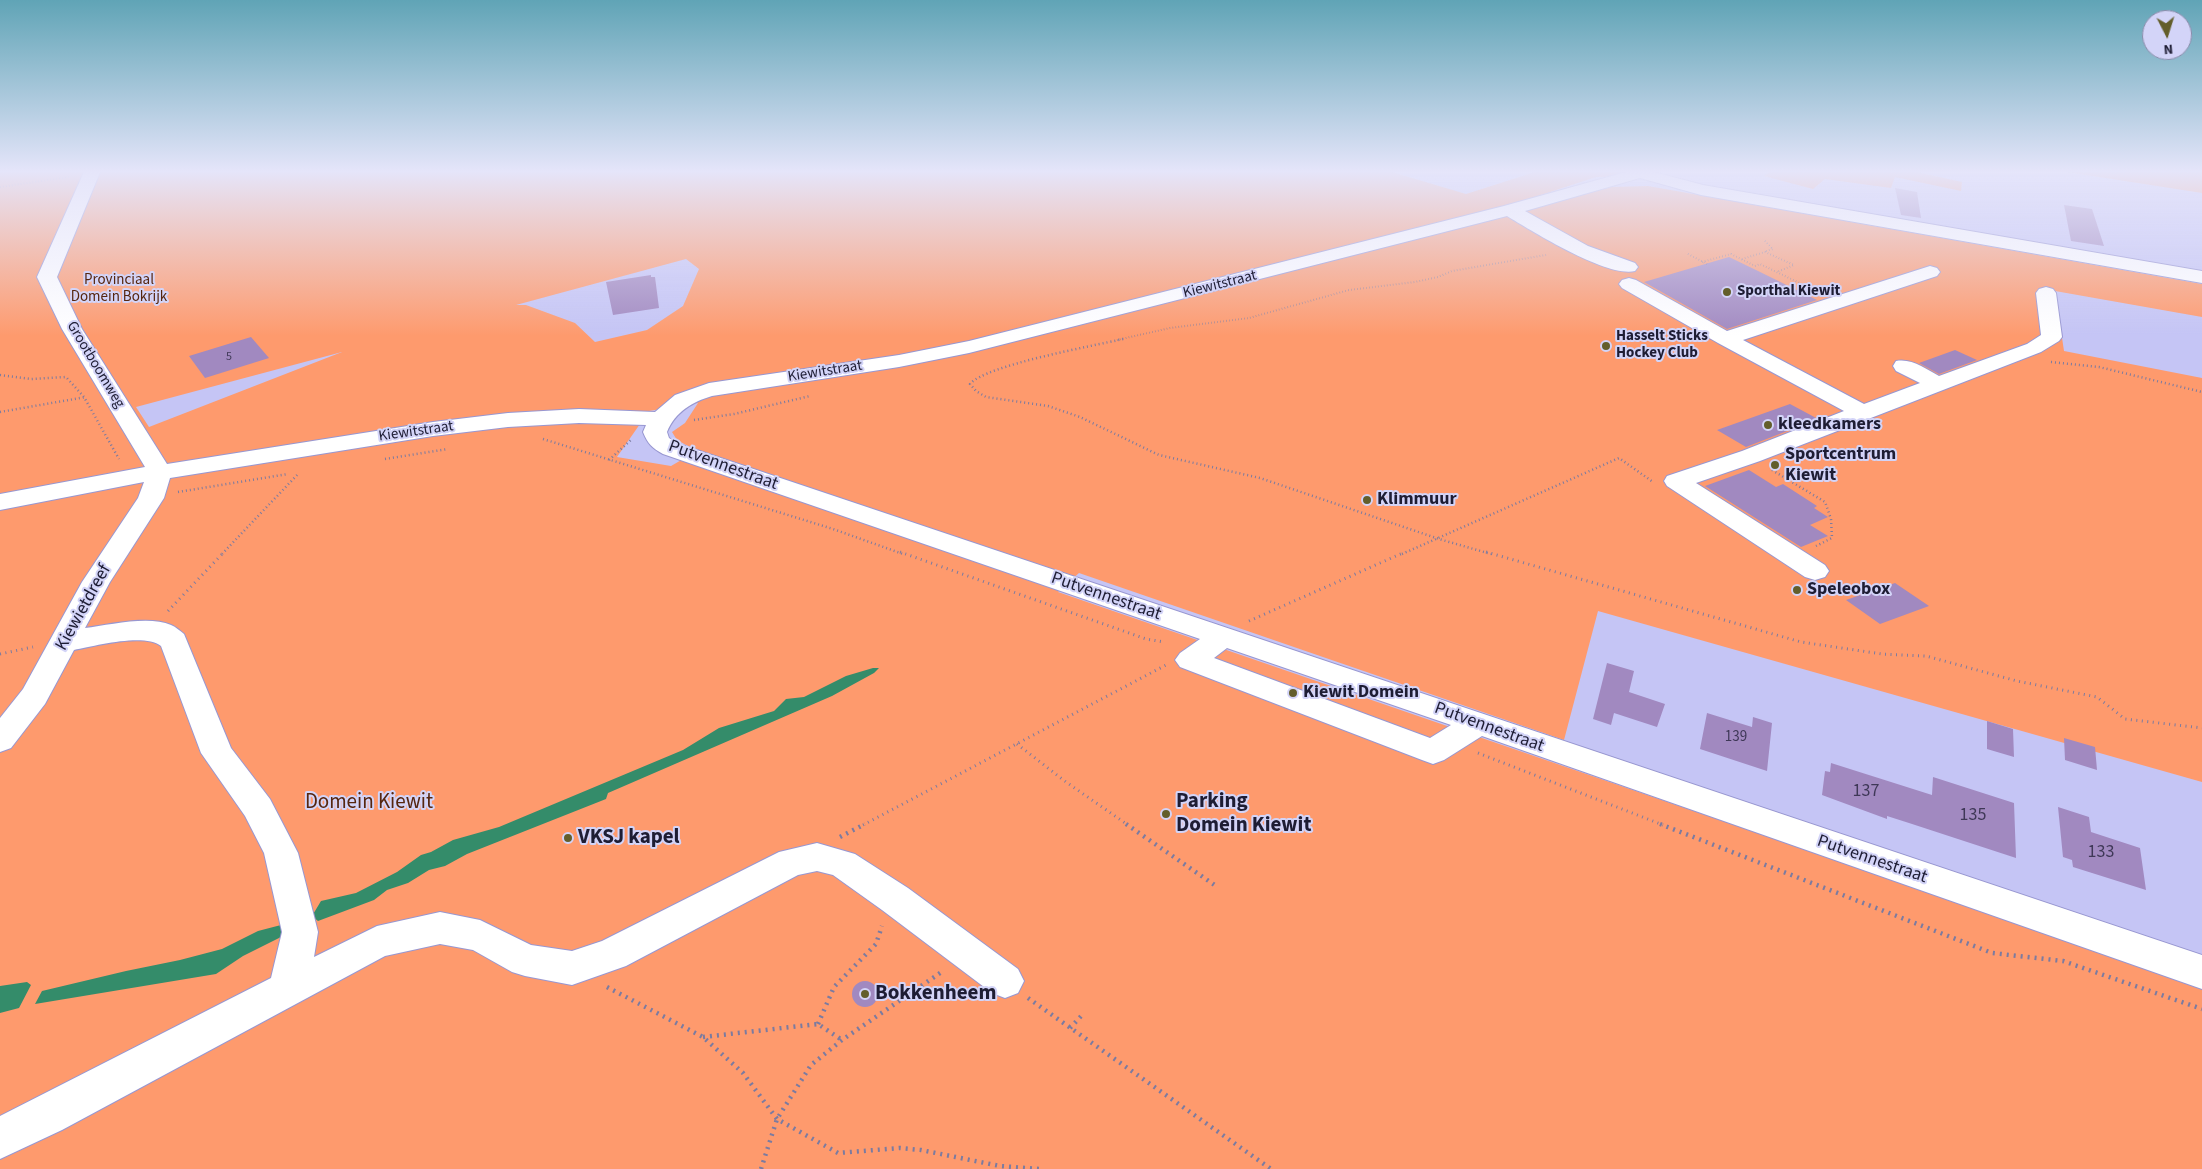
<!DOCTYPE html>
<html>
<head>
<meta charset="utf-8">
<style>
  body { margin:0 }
  #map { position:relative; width:2202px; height:1169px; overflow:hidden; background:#c5c5f5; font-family:"Source Sans 3",sans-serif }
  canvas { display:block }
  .north { position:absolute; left:2142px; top:10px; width:50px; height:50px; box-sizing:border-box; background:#d3d4f8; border:1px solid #8b8baa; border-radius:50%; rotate:175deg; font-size:14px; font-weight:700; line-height:20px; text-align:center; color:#1e1d34 }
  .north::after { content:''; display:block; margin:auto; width:18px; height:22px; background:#635e2b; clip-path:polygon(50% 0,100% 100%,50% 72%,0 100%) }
</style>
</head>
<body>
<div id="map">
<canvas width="2202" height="1169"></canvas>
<div class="north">N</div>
</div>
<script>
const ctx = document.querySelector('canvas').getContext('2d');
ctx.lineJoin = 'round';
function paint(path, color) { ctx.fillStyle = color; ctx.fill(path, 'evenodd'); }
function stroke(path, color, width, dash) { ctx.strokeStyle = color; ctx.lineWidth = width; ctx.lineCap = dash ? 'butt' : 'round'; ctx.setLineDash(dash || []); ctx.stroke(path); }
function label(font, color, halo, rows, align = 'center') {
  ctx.font = font + ' "Source Sans 3",sans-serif'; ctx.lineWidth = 4; ctx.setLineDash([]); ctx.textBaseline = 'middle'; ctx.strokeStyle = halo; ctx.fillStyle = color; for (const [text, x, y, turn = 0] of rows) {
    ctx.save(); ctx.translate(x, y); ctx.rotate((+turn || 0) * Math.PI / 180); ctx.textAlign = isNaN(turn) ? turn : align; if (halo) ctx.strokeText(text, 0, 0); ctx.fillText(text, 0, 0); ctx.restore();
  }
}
paint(new Path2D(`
  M0 172H1392L1466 194 1535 172H1655L1644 176 1596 177 1495 210 1216 290 1611 187 1648 186 2202 284V317L2055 291 2064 351 2202 378V782L1598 611 1564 740 1079 573 1058 592 2202 986V1169H0ZM686 259 699 269 683 306 647 330 595 342 575 323 526 305H516ZM342 352 149 427 136 407ZM698 403 685 423 672 432 677 440 697 451 671 466 617 457 649 411Z
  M1770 172H1917L1962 182 1961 191 1895 177 1891 188 1825 179 1813 189 1764 176Z
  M2067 172H2202V193Z`), '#fe9a6d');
paint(new Path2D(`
  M873 668H879L874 673 832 696 608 793 606 799 467 854 445 866 429 870 408 883 387 890 374 900 318 921 312 916 321 901 356 893 397 872 421 855 431 852 453 840 499 827 683 750 719 728 774 711 786 699 804 697 846 676Z
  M281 925 283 936 243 956 216 974 35 1004 42 991 126 971 180 960 222 949 258 931Z
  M27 982 31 985 19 1008 0 1013V986Z`), '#348c6a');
paint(new Path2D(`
  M1895 188 1917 192 1921 218 1901 215Z
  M2064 205 2092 209 2104 246 2071 241Z
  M1729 257 1756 270 1817 300 1727 329 1644 282Z
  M651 275V277H655L659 308 613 315 606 282Z
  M251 337 269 358 205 378 189 356Z
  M1955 350 1977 360 1939 374 1919 363Z
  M1790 404 1818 419 1746 447 1717 430Z
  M1749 470 1776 487 1783 484 1817 506 1814 508 1828 517 1810 525 1828 536 1801 547 1705 486Z
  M1895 583 1929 606 1880 624 1846 600Z
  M1607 663 1634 671 1629 692 1665 704 1657 727 1614 713 1611 725 1593 719Z
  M1707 713 1752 727 1753 717 1772 723 1767 771 1700 749Z
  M1987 721 2013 729 2014 757 1987 749Z
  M2064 738 2095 747 2097 770 2065 760Z
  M1831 763 1932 795 1933 777 2014 803 2016 858 1909 823 1887 816V819L1822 795 1825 771 1830 772Z
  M2058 807 2089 817 2091 832 2140 848 2146 890 2073 867 2072 860 2063 857Z
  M852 994a13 13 0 1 1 26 0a13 13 0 1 1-26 0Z`), '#a189c0');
const minor = new Path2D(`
  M84 172H100L57 277 82 329 167 464 433 422 508 413 579 409 655 412 675 395 709 383 899 355 969 341 1504 206 1626 172H1654L1703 185 2202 271V283L1701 195 1640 178 1525 211 1588 246 1635 263 1638 267 1635 271C1607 278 1532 231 1507 216L969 353 899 367 712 396C692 402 675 412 667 432L669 438 679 444 2202 955V989L1482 736 1444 760 1433 764 1422 760 1180 667 1175 660 1180 653 1200 639 663 454C652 448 648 444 643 432L646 425 579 423 508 427 433 436 170 478 164 498 110 582 85 628C109 625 149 615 171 625 176 627 180 631 184 634L231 748 270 799 298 853 318 932 314 957 377 926 440 912 480 920 531 945 572 951 602 941 779 852 817 843 855 854 908 888 1018 969 1024 981 1018 993 1005 998 992 993 882 910 833 875 817 871 798 875 626 966 572 985 525 976 512 972 473 950 440 944 385 956 62 1130 0 1159V1116L271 978 282 932 264 853 245 816 201 753 161 646C144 633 95 646 74 650L45 704 11 748 0 752V718L23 689 82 582 138 498 144 482 0 510V494L145 467 62 329 37 277ZM1227 648 1451 725 1430 738 1214 658Z
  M1930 266 1937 268 1940 272 1937 276 1743 340 1864 404 1920 383 1896 371 1893 366 1896 361C1912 358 1926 369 1939 376L2027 344 2041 335 2036 293 2039 289 2046 287 2053 289 2056 293 2062 337 2059 341 2041 352 1760 461 1696 483 1825 565 1829 571 1825 577 1815 580 1805 577 1667 486 1664 481 1667 476 1742 451 1844 411 1718 343 1622 288 1619 284 1622 280 1629 278 1636 280 1727 331Z`);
stroke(minor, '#9897d1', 2);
stroke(new Path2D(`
  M0 187 69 177
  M1765 241 1773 249 1766 251
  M1688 254 1707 264
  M1742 259 1765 252 1794 265 1777 272
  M1702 262 1731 254 1755 266 1760 264 1814 290
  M1117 340 1170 328 1249 318 1349 290 1415 282 1438 277 1452 271 1546 255`), '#7b7ba0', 2, [0.5, 2.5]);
stroke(new Path2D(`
  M1123 339C1093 346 986 365 970 384L976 391 986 397 1048 406 1080 417 1159 455 1260 478 1439 539 1491 554
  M2051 362 2099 367 2202 392
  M0 375 31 379 66 377 84 397 119 459
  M0 412 86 397
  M694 420 734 414 810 396
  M543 439 833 529 903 554
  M385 459 448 449
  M609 460 632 439
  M1772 470 1825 502 1831 519 1832 538 1816 546
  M178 492 288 474
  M222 554 299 473
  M1402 554 1619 458 1653 482`), '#7b7ba0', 2.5, [1, 3]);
stroke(new Path2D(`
  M900 552 1146 639 1164 642
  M1486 552 1801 642 1882 654 1926 656 2017 681 2097 697 2125 719 2202 728
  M168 611 224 552
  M1249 621 1405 552
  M0 654 33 647
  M1017 744 1066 782 1128 825
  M1478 753 1663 825
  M863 825 1166 665`), '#7b7ba0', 3, [1, 4.5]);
stroke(new Path2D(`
  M1126 824 1216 886
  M1660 824 1992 953 2063 961 2202 1009
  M840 837 865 824
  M607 987 703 1037 743 1073 777 1119 838 1153 900 1148 921 1150 1000 1166 1039 1169
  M1028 998 1271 1169
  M818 1024 834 987 876 944 882 926
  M1070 1028 1084 1013
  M703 1037 818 1024 842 1040
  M761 1169 777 1119 811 1065 842 1040 943 971`), '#7b7ba0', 4.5, [2, 5]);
paint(minor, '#fff');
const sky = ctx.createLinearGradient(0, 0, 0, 336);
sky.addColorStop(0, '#60a4b6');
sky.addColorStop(0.51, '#e5e5fa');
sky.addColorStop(1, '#e5e5fa00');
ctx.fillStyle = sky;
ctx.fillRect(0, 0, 2202, 336);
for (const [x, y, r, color] of [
  [1727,292,5,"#635e2b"],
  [1606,346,5,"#635e2b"],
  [1768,425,5,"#635e2b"],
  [1775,465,5,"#635e2b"],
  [1367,500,5,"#635e2b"],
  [1797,590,5,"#635e2b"],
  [1293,693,5,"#635e2b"],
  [1166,814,5,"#635e2b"],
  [568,838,5,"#635e2b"],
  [865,994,5,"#635e2b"]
]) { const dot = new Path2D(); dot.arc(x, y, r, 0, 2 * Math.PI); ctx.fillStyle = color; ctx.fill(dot); stroke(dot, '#d3d4f8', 2); }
label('12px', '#3f3857', null, [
  ["5",229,357]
]);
label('15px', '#56260f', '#d3d4f8', [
  ["Provinciaal",119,281],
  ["Domein Bokrijk",119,298]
]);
label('15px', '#1e1d34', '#d3d4f8', [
  ["Kiewitstraat",1220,285,-14],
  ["Grootboomweg",95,365,59],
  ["Kiewitstraat",825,372,-9],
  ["Kiewitstraat",416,432,-8]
]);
label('bold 15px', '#1e1d34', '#d3d4f8', [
  ["Sporthal Kiewit",1737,292],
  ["Hasselt Sticks",1616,337],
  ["Hockey Club",1616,354]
], 'left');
label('15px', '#3f3857', null, [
  ["139",1736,738]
]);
label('bold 18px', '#1e1d34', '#d3d4f8', [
  ["kleedkamers",1778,425],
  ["Sportcentrum",1785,455],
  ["Kiewit",1785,476],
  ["Klimmuur",1377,500],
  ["Speleobox",1807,590],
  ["Kiewit Domein",1303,693]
], 'left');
label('18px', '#1e1d34', '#d3d4f8', [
  ["Putvennestraat",723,466,20],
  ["Putvennestraat",1106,597,19],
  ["Kiewietdreef",84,608,-61],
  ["Putvennestraat",1489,728,20],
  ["Putvennestraat",1872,860,19]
]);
label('18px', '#3f3857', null, [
  ["137",1866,792],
  ["135",1973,816],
  ["133",2101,853]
]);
label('bold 21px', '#1e1d34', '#d3d4f8', [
  ["Parking",1176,802],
  ["Domein Kiewit",1176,826],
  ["VKSJ kapel",578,838],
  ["Bokkenheem",875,994]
], 'left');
label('21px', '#56260f', '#d3d4f8', [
  ["Domein Kiewit",369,803]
]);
</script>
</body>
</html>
